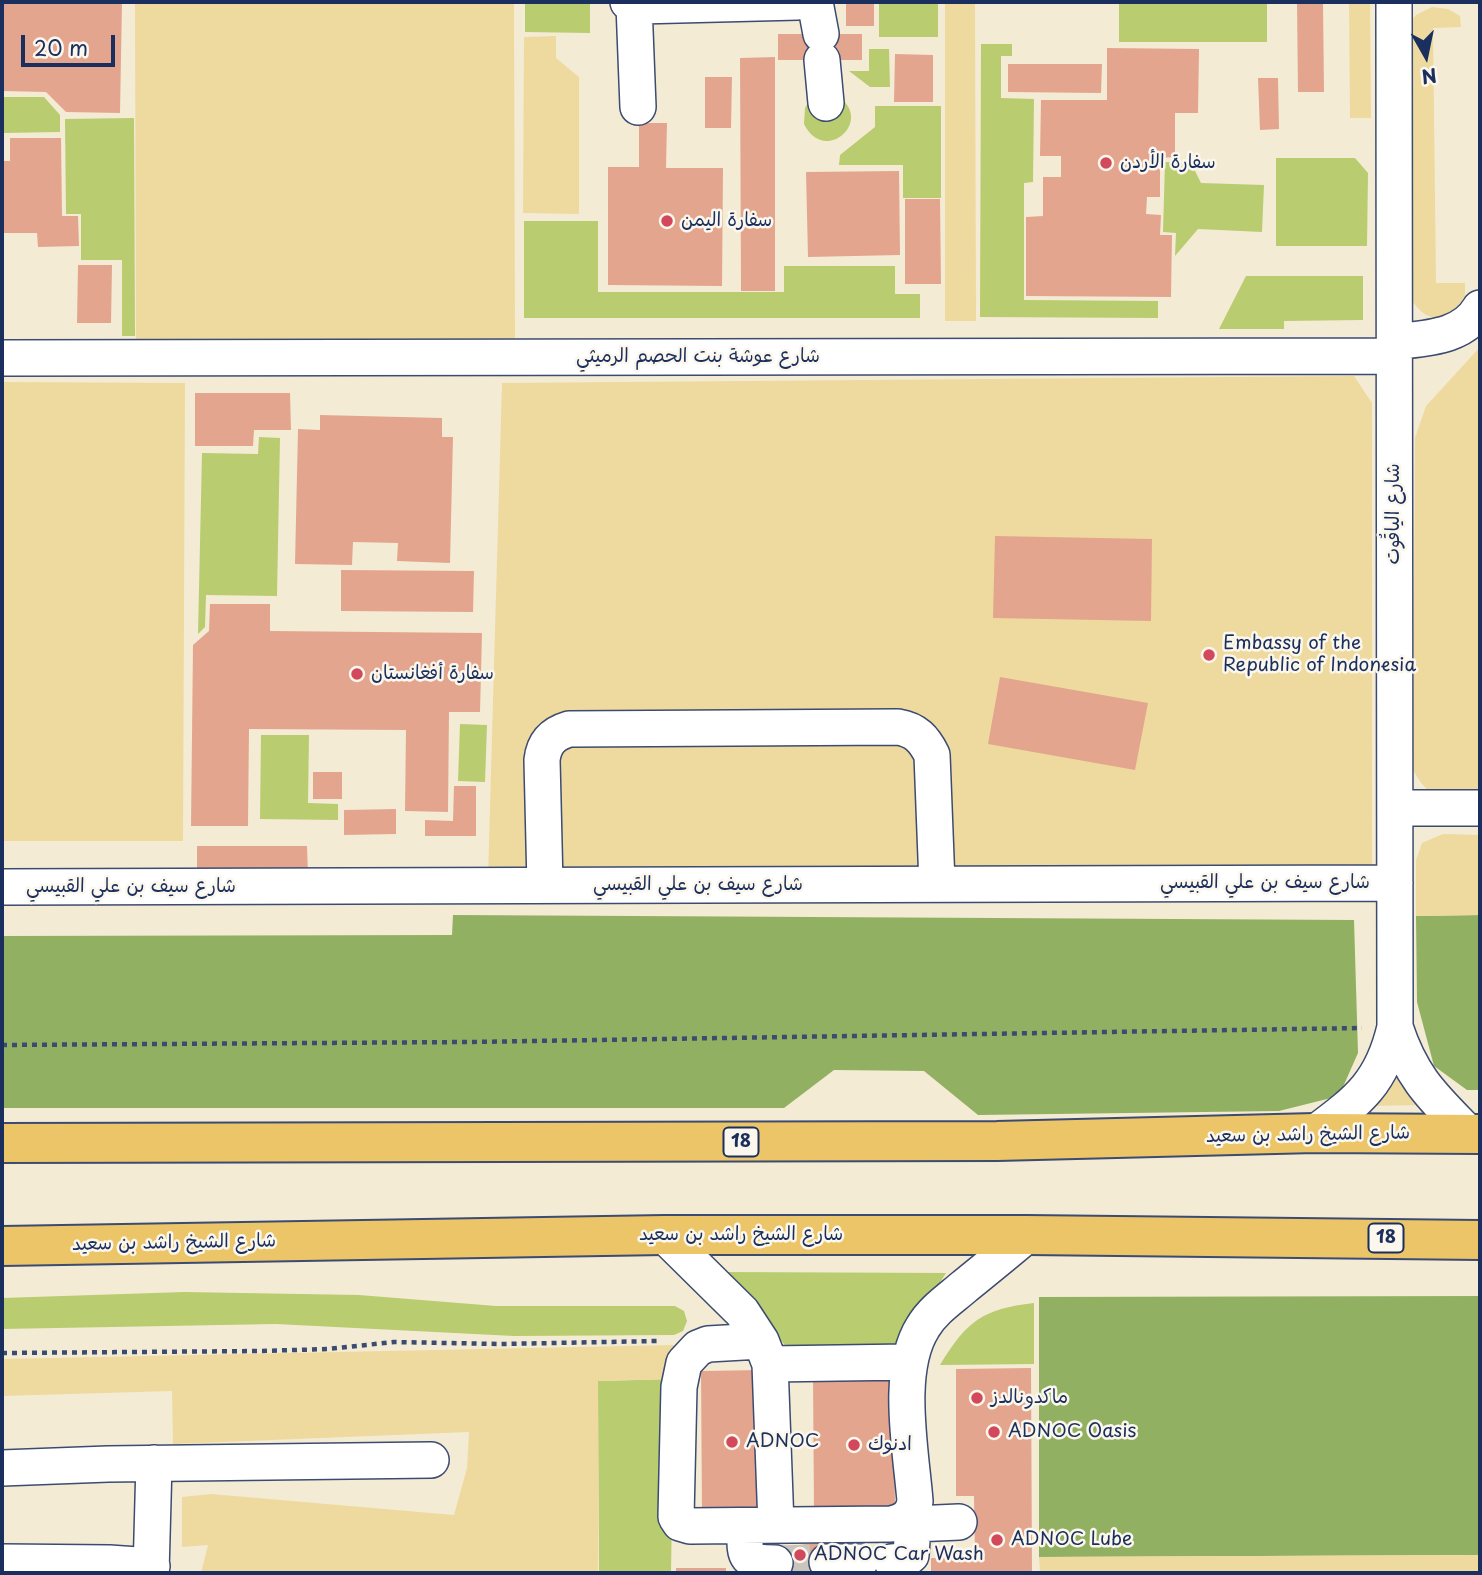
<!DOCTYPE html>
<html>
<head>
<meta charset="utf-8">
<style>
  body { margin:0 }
  #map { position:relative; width:1482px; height:1575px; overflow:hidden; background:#f4ebd5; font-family:"Playpen Sans",sans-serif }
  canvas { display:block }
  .frame { position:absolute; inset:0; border:4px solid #1b2f5e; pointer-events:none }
  .north { position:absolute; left:1391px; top:21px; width:70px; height:70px; -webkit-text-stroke:5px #fbf7ec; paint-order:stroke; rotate:171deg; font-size:19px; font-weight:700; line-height:28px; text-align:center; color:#1b2f5e }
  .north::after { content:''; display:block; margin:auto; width:24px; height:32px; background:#1b2f5e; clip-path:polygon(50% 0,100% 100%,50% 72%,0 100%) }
  .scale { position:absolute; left:21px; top:35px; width:94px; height:32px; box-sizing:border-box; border:4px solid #1b2f5e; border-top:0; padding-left:9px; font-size:21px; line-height:24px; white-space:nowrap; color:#1b2f5e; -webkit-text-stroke:5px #fbf7ec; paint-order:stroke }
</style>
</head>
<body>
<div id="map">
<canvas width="1482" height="1575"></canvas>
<div class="frame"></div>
<div class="north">N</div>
<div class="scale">20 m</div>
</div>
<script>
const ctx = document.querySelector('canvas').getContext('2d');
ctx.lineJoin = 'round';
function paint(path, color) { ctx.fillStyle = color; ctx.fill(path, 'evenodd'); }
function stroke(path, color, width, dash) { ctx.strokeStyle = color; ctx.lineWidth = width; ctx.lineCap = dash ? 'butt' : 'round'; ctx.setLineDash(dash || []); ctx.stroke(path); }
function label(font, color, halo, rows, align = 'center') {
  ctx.font = font + ' "Playpen Sans","Playpen Sans Arabic",sans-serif'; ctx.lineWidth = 5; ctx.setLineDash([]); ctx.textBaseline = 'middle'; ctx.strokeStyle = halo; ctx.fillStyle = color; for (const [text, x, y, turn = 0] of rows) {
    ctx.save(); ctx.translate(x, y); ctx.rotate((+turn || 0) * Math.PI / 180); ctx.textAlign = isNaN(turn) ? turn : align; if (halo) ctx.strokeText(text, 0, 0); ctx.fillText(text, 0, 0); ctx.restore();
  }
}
paint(new Path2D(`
  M525 2H590V33L525 32Z
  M879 2H938V37H879Z
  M1119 2H1267V42H1119Z
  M981 44H1012V56H1001V98L1034 99 1033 182 1024 183V300L1158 301V318L980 317Z
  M869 49H889L890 87H870L849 71H869Z
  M2 97H44L60 115V132L2 133Z
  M839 97C874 122 824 165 804 124L805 108 809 101Z
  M875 106H941V198H903V165H839L840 155 875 127Z
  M134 118 135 336H122V260H81V214H66L65 119Z
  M1276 158H1355L1368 173 1367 246H1276Z
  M1165 162 1191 163 1201 183 1264 185 1262 232 1198 229 1175 256 1176 233 1163 232Z
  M524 221H598V292H784V266H895V294H920V318H524Z
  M1246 276H1363V320L1284 321V329H1219Z
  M259 437 280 438 277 596 206 595 205 627 198 634 202 453 258 454Z
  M460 724 487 725 485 782 458 781Z
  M261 735H309L308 803 338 804V820L260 819Z
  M722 1272 946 1273 893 1357 796 1358Z
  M184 1292 359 1295 496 1306H675L684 1311 687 1321 683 1331 674 1335 514 1336 276 1324 2 1329V1298Z
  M1034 1303V1364L940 1365C967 1321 982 1309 1034 1303Z
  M674 1379 671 1573H599L598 1381Z`), '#b9cc6f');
paint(new Path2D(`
  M453 915 1354 920 1358 1053 1339 1096 1279 1111 978 1115 924 1071 834 1070 784 1108H2V936L452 935Z
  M1480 915V1090H1467L1434 1066 1417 1002 1416 916Z
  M1480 1296V1555L1039 1557V1297Z`), '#92b062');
paint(new Path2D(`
  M135 2H514L515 343 136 345Z
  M945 2H975L976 321H945Z
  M1349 2H1370L1371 118H1350Z
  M1432 7 1448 9 1460 16 1461 27 1433 28 1436 283H1465V295L1452 317C1429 320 1425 317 1411 300L1406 26 1416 15Z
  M556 36V58L579 77V214L523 213 524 37Z
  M1480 347V799C1444 799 1433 805 1413 770L1415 438 1426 406Z
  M1354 376 1372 403V865L1342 879 488 878 502 383Z
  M2 382 185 383 183 841H2Z
  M1443 834 1480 835V915L1416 916V860L1422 843Z
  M1394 1066 1422 1105 1367 1106Z
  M674 1345V1379L598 1381V1573H201L208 1545 182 1547V1497L211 1494 454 1515 467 1468 469 1432 173 1444 172 1391 2 1396V1359Z
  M1480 1555V1573H1040L1039 1557Z`), '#eeda9e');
paint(new Path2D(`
  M2 2H122L120 113 66 112 46 92 2 91Z
  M846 2H874V26H846Z
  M1297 2H1323L1324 92H1298Z
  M778 34H862V60H778Z
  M1107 48 1199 49 1198 113H1175V157L1160 158V197H1147L1146 214 1161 215 1160 235H1172L1171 297 1026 296V217L1043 216V177H1061V156H1040L1041 100H1107Z
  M895 54 933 55V102H894Z
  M775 57V291H741L740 58Z
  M1008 64H1102L1101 93 1008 92Z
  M705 77H732L731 128H705Z
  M1258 78H1278L1279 129 1260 130Z
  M639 123H667L666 168H723L722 286 608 285V167H639Z
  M10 138H61L62 216H78L79 246 38 247 37 233H2V161H10Z
  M899 171 900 255 808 257 806 172Z
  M905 199H940L941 284H905Z
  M78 265H112L111 323H77Z
  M195 393H290L291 430H254L253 446H195Z
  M320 415 442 418V437H453L450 563 397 561 398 543 353 542 352 565 295 564 298 429 320 430Z
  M995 536 1152 539 1151 621 993 618Z
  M341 570 474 571 473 612 341 611Z
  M210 604H270V631L482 633 480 712H449L448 812 405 811 406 730 249 729 248 826H191L193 645 209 631Z
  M1000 677 1148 703 1135 770 988 744Z
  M313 772H342V799H313Z
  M454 786H476V836H425V820L453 821Z
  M396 809V834L344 835V810Z
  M197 846H307L308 875H197Z
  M1031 1368 1032 1573H931V1558H975L974 1496H956V1369Z
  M762 1370V1513H702L701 1371Z
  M813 1378H894L895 1511 814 1512Z
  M825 1542 829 1573H776L773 1548Z
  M676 1568H726V1573H676Z`), '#e4a58f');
stroke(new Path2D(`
  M775 1563 827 1562`), '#c9c5bd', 35, [35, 18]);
const minor = new Path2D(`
  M628 2 639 6 798 2
  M815 2 821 34
  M634 5 638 107
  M822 60 826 103
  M1394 342C1425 338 1463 338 1480 308
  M2 358 1394 356
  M1395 808H1480
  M545 885 542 760C544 743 552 734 569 729L898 727C916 730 924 739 932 755L937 884
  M2 887 1395 883
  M1395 1027C1412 1079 1433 1097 1469 1134
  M1315 1133C1359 1100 1382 1083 1395 1027L1394 2
  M664 1235 742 1312 761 1341 770 1364 776 1525
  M761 1341 708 1344 698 1348 684 1363 679 1387 676 1517 680 1523 690 1526 891 1524C905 1521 913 1515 915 1501 911 1450 895 1371 923 1327 933 1310 950 1299 965 1286 986 1269 1007 1252 1027 1235
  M770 1364 908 1362
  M2 1468 108 1464 431 1460
  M914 1524 959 1522
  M745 1526C745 1556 742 1563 775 1563
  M2 1562 109 1563 152 1566
  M827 1562H860
  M892 1562 904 1561 911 1555 914 1509
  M151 1573 154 1463`);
const major = new Path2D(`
  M2 1143 997 1141 1315 1133 1480 1134
  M2 1246 664 1235H1027L1480 1240`);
stroke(minor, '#3c4b70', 38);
stroke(major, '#3c4b70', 42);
stroke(new Path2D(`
  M2 1045 469 1042 1362 1028
  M2 1353 261 1351 328 1349 394 1342 501 1344 658 1341`), '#3c4b70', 4.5, [5, 5]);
stroke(minor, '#fff', 35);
stroke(major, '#ecc569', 38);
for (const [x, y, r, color] of [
  [1106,163,7,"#d1495b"],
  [667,221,7,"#d1495b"],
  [1209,655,7,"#d1495b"],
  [357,674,7,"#d1495b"],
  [977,1398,7,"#d1495b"],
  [994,1432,7,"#d1495b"],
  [732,1442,7,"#d1495b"],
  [854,1445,7,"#d1495b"],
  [997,1540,7,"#d1495b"],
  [800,1555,7,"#d1495b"]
]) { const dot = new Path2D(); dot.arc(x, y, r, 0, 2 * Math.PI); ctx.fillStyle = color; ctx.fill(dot); stroke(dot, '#fbf7ec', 2.5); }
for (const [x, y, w] of [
  [741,1142,35],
  [1386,1238,35]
]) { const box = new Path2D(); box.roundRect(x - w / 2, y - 14.5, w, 29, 5); ctx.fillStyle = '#fbf7ec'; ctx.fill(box); stroke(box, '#1b2f5e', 2); }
label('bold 18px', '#1b2f5e', null, [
  ["18",741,1142],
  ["18",1386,1238]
]);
label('19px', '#1b2f5e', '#fbf7ec', [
  ["سفارة الأردن",1120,163],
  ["سفارة اليمن",681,221],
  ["Embassy of the",1223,644],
  ["Republic of Indonesia",1223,666],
  ["سفارة أفغانستان",371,674],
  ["ماكدونالدز",991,1398],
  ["ADNOC Oasis",1008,1432],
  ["ADNOC",746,1442],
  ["ادنوك",868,1445],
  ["ADNOC Lube",1011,1540],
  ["ADNOC Car Wash",814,1555]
], 'left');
label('19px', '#1b2f5e', '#fbf7ec', [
  ["شارع عوشة بنت الحصم الرميثي",698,357],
  ["شارع الياقُوت",1394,514,-90],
  ["شارع سيف بن علي القبيسي",1265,883],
  ["شارع سيف بن علي القبيسي",698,885],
  ["شارع سيف بن علي القبيسي",131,887],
  ["شارع الشيخ راشد بن سعيد",1308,1135,-1],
  ["شارع الشيخ راشد بن سعيد",741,1235],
  ["شارع الشيخ راشد بن سعيد",174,1243,-1]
]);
</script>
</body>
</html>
